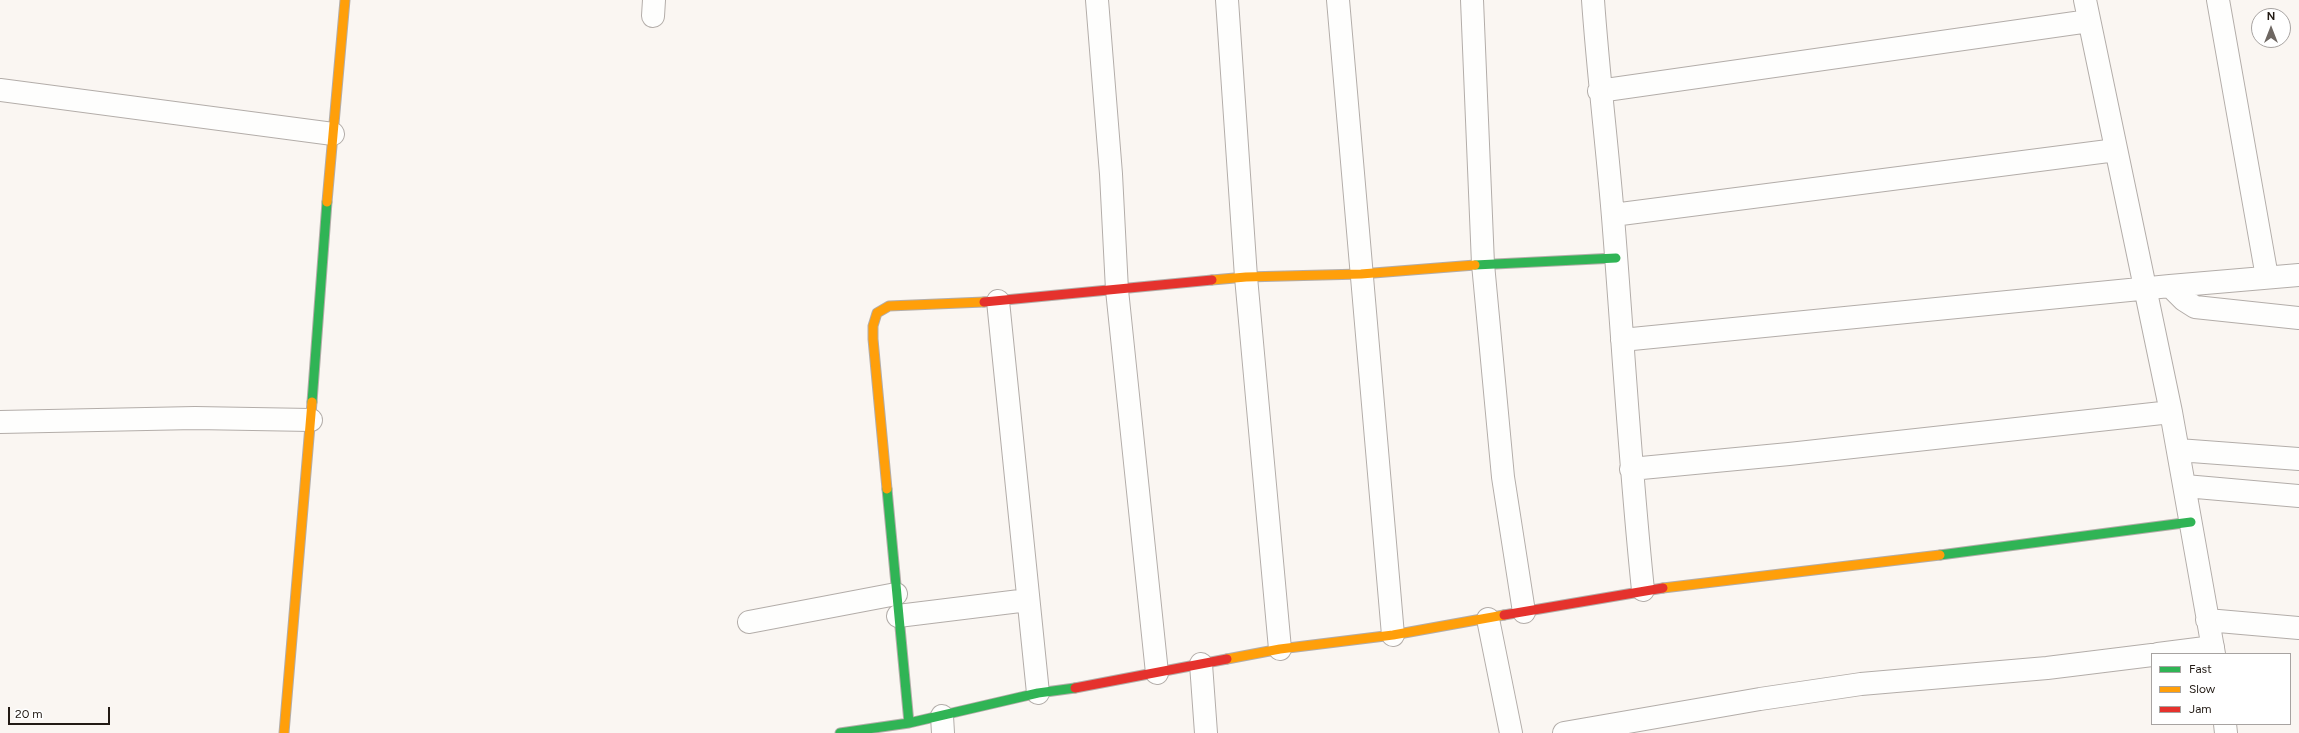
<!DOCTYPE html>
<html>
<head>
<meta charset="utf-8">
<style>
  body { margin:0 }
  #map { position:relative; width:2299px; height:733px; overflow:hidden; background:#faf6f2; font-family:Figtree,sans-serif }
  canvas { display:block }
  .legend { position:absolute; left:2151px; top:653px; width:140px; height:72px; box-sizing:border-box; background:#fff; border:1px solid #a7a3a1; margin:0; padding:5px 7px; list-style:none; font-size:12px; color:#221a14 }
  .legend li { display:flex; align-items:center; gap:8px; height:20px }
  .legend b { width:20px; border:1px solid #a7a3a1 }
  .north { position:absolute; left:2251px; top:8px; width:40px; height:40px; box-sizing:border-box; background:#fff; border:1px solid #a7a3a1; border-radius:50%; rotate:0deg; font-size:11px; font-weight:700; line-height:16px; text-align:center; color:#221a14 }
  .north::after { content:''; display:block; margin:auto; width:14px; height:18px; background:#6e6762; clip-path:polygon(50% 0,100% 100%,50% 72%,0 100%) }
  .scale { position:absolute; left:8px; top:707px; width:102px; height:18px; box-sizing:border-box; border:2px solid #221a14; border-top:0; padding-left:5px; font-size:12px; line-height:14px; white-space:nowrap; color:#221a14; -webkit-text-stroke:3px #fff; paint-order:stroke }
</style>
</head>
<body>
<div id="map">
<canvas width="2299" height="733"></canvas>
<ul class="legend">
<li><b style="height:5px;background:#30b455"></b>Fast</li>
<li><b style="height:5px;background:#ff9f0a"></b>Slow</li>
<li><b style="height:5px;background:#e5322d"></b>Jam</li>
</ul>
<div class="north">N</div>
<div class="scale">20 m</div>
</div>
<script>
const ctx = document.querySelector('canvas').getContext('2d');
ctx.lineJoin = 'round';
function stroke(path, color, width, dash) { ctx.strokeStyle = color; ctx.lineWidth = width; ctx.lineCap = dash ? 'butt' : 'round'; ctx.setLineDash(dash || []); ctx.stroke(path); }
const street = new Path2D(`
  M1097 0 1111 174 1117 290 1157 673
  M1227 0 1246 277 1280 649
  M1338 0 1393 635
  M1472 0 1483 264 1503 477 1524 612
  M1593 0C1598 72 1607 144 1613 217 1623 341 1630 466 1643 590
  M2085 0 2171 412 2214 654
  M2218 0 2267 277
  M653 16 654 0
  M0 90 333 134
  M1599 91 2089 21
  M1613 215 2116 150
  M2170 286 2184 300 2195 307 2299 318
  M998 301 1038 693
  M1622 340 2170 286 2299 275
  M0 422 195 418 311 420
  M2178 450 2299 459
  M1631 469 1789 454 2171 412
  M2185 486 2299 496
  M898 616 1028 600
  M1488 619 1511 733
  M2207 620 2299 628
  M749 622 896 594
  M2158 654 2213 647
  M1201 664 1206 733
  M942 716 943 733
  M2225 724 2226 733
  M1564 733 1760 699 1861 684 2047 668 2152 655`);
const fast = new Path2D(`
  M1475 265 1616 258
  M312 402 327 202
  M887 489 909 723
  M1940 555 2191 522
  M840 733 909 723 1038 693 1075 688`);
const slow = new Path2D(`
  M327 202 345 0
  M1212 280 1246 277 1361 274 1475 265
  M887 489 873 339V326L877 313 889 306 984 302
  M1663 588 1940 555
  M1227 659 1280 649 1393 635 1504 615
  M284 733 312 402`);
const jam = new Path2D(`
  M984 302 1212 280
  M1504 615 1663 588
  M1075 688 1227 659`);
stroke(street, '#b3ada9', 24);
stroke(fast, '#b3ada9', 11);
stroke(slow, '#b3ada9', 11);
stroke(jam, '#b3ada9', 11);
stroke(street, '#fefefd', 22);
stroke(fast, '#30b455', 9);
stroke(slow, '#ff9f0a', 9);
stroke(jam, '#e5322d', 9);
</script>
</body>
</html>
